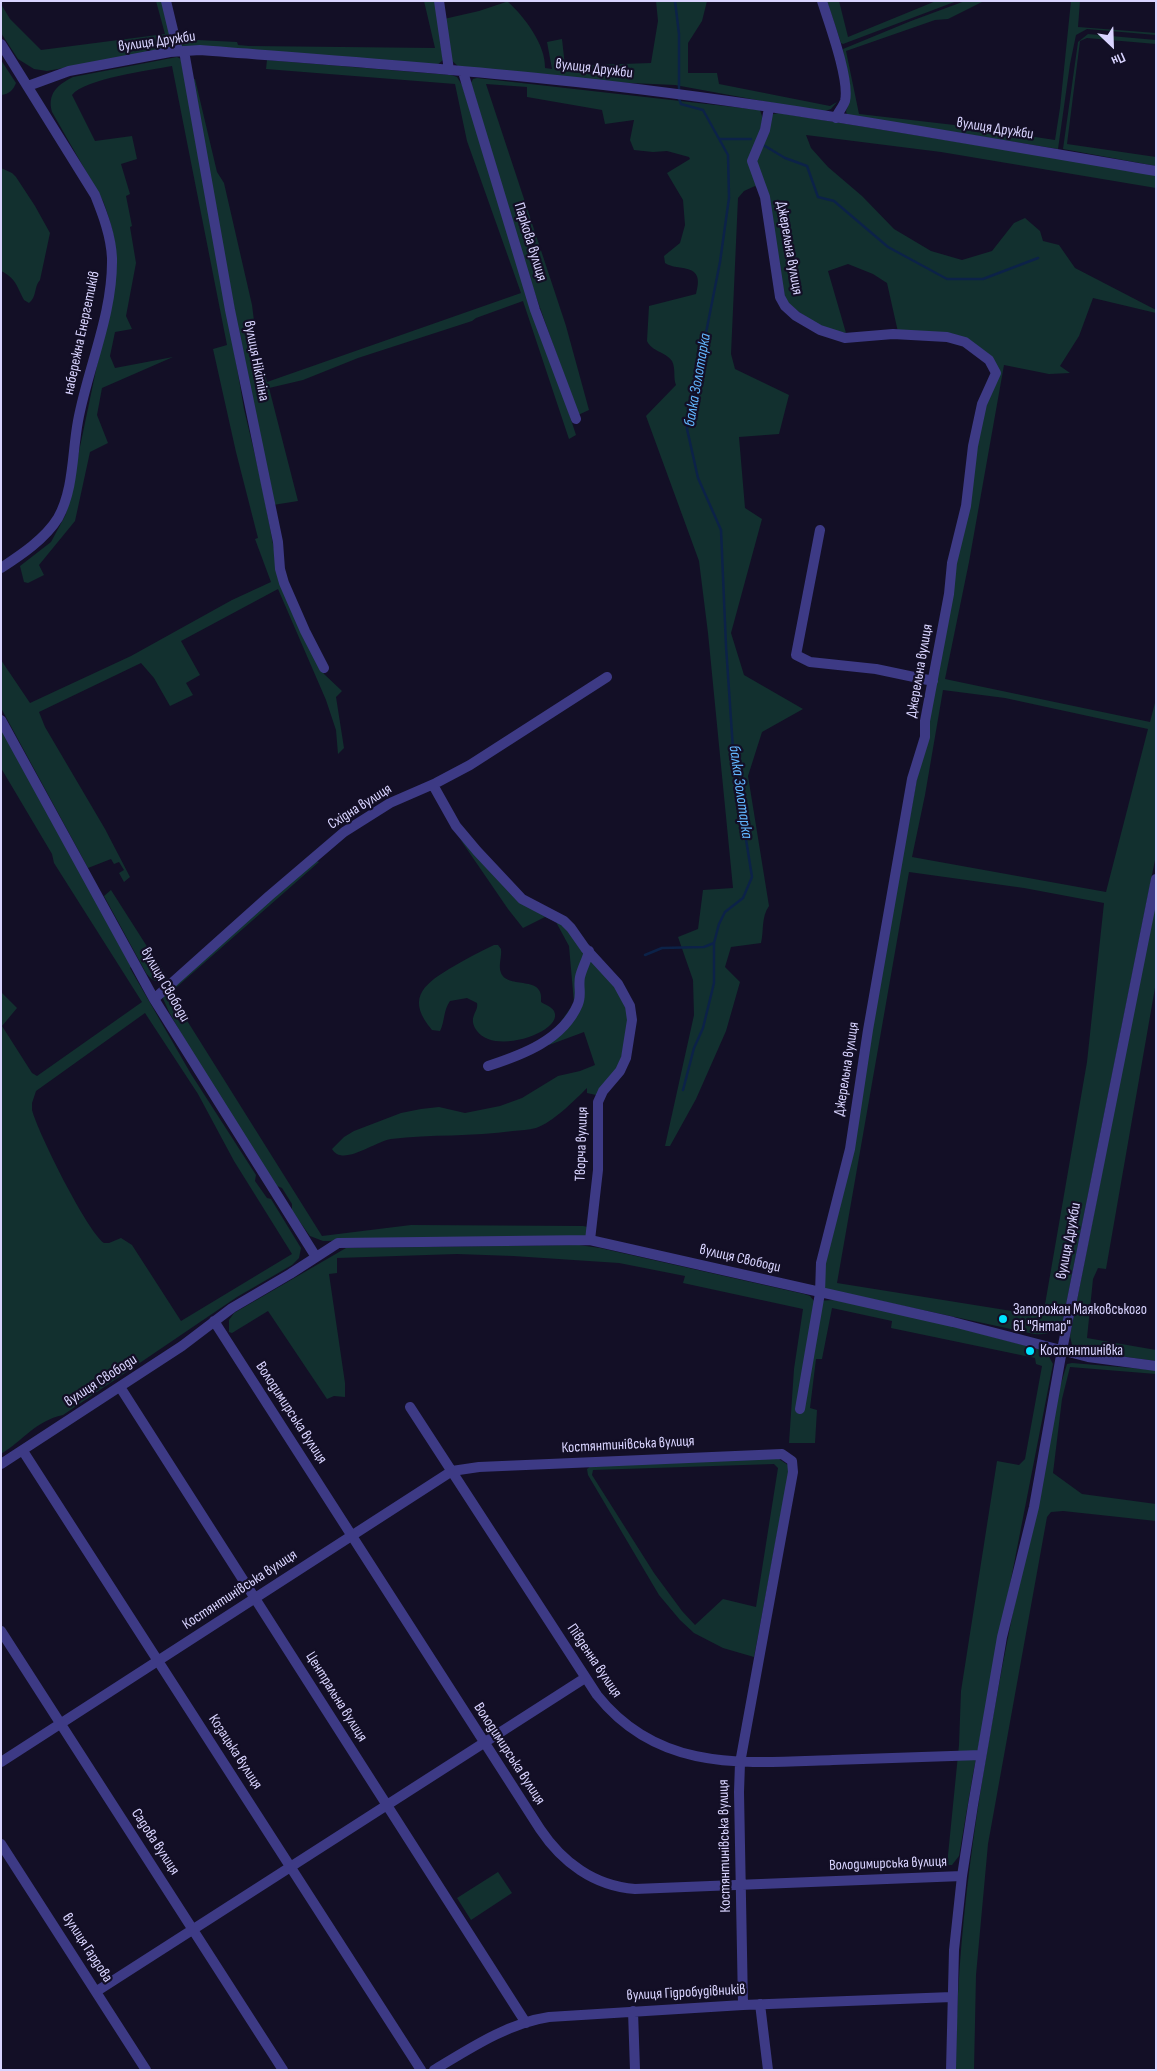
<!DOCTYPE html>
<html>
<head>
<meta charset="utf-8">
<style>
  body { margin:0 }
  #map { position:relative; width:1157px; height:2071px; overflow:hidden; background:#130f26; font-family:"Sofia Sans Condensed",sans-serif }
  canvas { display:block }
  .frame { position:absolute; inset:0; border:2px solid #d9d4ff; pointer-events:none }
  .north { position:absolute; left:1087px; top:20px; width:50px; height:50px; -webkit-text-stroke:4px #130f26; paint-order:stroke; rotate:156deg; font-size:14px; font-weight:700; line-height:20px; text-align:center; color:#d9d4ff }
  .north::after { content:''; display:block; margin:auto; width:18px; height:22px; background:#d9d4ff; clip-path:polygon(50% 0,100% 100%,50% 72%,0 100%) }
</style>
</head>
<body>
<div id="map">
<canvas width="1157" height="2071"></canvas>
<div class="frame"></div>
<div class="north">Пн</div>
</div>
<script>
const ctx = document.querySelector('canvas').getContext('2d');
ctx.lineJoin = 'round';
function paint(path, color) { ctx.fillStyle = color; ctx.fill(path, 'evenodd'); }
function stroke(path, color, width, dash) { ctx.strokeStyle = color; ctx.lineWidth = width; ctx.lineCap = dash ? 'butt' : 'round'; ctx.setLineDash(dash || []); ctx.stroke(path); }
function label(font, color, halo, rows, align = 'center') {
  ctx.font = font + ' "Sofia Sans Condensed",sans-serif'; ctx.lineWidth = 4.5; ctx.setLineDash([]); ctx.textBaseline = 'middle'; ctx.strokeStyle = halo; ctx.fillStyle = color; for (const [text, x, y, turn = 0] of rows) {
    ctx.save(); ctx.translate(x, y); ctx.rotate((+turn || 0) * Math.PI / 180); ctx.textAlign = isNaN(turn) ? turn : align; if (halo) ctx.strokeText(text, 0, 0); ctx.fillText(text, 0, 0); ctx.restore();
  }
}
paint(new Path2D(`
  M156 1H163L172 45 170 48 47 71 34 69 18 59 1 33V4L10 19 41 50 165 34Z
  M424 1H435L443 60 436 66 180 47 177 39 237 42 238 45 249 46 435 48Z
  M509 1 508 2C524 16 546 45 545 68L552 69 547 42 562 39 565 66 651 63 658 21 656 1H707L702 21 688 43V73H717L719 84 830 106 837 102 831 109 822 112 675 85 608 82 459 67 451 60 444 19 479 11Z
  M827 1H839L848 37 936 1H957L843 44 841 43Z
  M965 1H984L948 19 935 20 846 51 859 114 963 126 1055 140 1060 108 1071 1H1080L1078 27 1156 33V35L1087 29 1076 35 1070 64 1058 149 847 115 846 111 848 106 843 49 911 21Z
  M1088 34 1156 40V44L1087 38 1080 41 1067 144 1156 157V166L1063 149 1078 42Z
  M177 57 181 59 221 274 244 409 262 485 279 576 324 674 342 691 336 697 344 748 338 754 336 730 326 700 278 589 181 641 200 675 186 683 193 695 170 706 154 678 141 663 39 712 45 727 105 829 130 877 124 882 119 873 124 870 119 862 114 864 111 859 88 868 1 708V660L30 703 131 656 232 600 271 582 255 539 258 538 236 452 213 349 227 345 172 66C151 70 84 79 72 95L95 141 132 136 137 159 121 164 130 194 126 196 132 226 130 227 136 263 126 316 132 329 115 332 110 356 115 368 173 357 102 388 97 415 108 443 90 452 75 521 39 565 44 575 28 583 24 582 20 566 51 542 66 514 116 274C117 246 113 227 103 201L52 112C47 94 57 85 73 77Z
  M1 60 16 83C13 90 10 94 1 95Z
  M267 60 451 75 457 77 462 85 576 435 569 439 523 301 476 318 472 321 358 358 303 380 269 388 298 501 273 505 244 362 192 79H195L217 172 224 183 252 305 257 345 267 382 521 293 467 141 455 84 266 69Z
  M477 78 760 110 764 122 750 161 761 193 755 186 744 191 738 198 731 354 735 369 789 395 779 434 739 437 745 508 762 519 731 633 744 675 803 709 762 732 748 776 769 906C761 917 764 931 761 943L731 947 725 967 740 982 726 1031 696 1099 670 1146H665L694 1015 693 980 678 937 698 929 703 890 733 888 708 633 699 561 646 416 676 385C673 378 676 369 672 361 665 351 652 352 647 341L649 306 696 294C706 261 678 272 665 263L664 256 680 243 685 225 683 200 667 173 690 159 689 157 667 151 653 152 634 150 630 140 634 120 605 124 602 110 527 97V87L486 84 566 326 589 410 578 415 527 271 471 83 473 79Z
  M779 113 1156 174V188L941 152 806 135 811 148 828 167 862 196 894 229 931 251 962 260 992 251 1014 223 1025 218 1040 231 1043 241 1059 245 1075 268 1156 310V313L1093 298 1079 336 1060 366 1070 373 1049 374 1004 365 969 562 945 679 1150 722 1156 699V855L1063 1320C1055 1333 1048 1335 1034 1334L825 1289 821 1283C878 991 933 698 984 405L998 374 972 345 898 332 887 283 873 274 848 264 828 271 846 333C821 330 803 315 783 300L756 164 771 117 773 114ZM943 690 1005 698 1148 729 1106 892 912 857 925 795ZM909 872 1024 888 1104 903 1087 1062 1043 1316 837 1283Z
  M1 168 12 173 16 177 35 206 50 233 40 280C34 286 37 297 29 303L24 300C17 287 16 278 1 271Z
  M1 725 132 966 130 968 191 1074 256 1175 255 1181 267 1198 271 1199 301 1248 299 1258 292 1265 237 1297 63 1415C35 1421 24 1440 1 1454V992L17 1008 2 1026 32 1073 37 1076 142 1002 54 863 52 854 1 768ZM145 1013 198 1094 234 1161 292 1254 181 1321 132 1245 121 1238 109 1243H104C87 1231 38 1133 32 1110V1103L36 1091Z
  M460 839 476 854 516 897 565 925 609 977 626 1004 629 1024 619 1068 596 1095 587 1093V1088C575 1100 552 1123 536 1128 528 1130 521 1130 513 1131 473 1137 431 1134 391 1139 374 1142 342 1167 332 1149L344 1137 354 1131 401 1113 421 1109 439 1107 465 1113 500 1106 522 1098 558 1076 580 1071 595 1065 584 1032 549 1045 542 1040 555 1030 574 1003 569 946 556 922 545 917 523 928 508 909Z
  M314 860 319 862 171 992V995L322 1236 411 1225 583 1226 588 1227 587 1236 323 1241 310 1236 292 1211V1204L282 1188 275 1185 195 1058 169 1012 161 994Z
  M111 890 155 959 159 963 169 981C158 983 153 982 146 973L104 896Z
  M1156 895V982L1106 1269 1098 1268 1093 1279 1087 1338 1156 1350V1361L1083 1351 1072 1345 1070 1336Z
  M494 945H498L501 949C502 957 498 965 501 973 508 990 545 974 541 1002 545 1005 551 1006 554 1011 565 1031 495 1056 477 1031 467 1017 479 1012 477 1003L467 998 450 1001C443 1011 445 1021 440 1031L432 1030C407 1000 421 986 449 969 464 960 479 952 494 945Z
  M579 1245 600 1248 804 1294 810 1296 814 1301 835 1300 933 1321 1046 1351 1053 1364 973 1774 959 1856 952 1865H947L959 1745 961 1691 997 1461 1019 1465 1025 1459 1042 1366 1036 1364 1035 1358 891 1328 892 1321 832 1308 822 1359H816L810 1408 817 1410 815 1443H789L794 1369 803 1309 683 1283 685 1276 619 1263 513 1256 457 1254 337 1258V1273L329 1274 345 1383V1397L334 1396 327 1399 268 1311 232 1333 229 1332V1320L234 1313 346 1248Z
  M1072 1363 1156 1370V1374L1070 1367 1062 1399 1053 1473 1082 1494 1156 1504V1521L1063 1511 1051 1512 1047 1517 988 1844 976 1975 974 2070H956C956 1934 977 1801 1002 1668 1020 1575 1039 1483 1059 1390L1067 1364Z
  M770 1458 779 1459 788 1465 789 1471 754 1657 723 1648 694 1633 680 1620 659 1595 588 1475 587 1469 591 1466ZM774 1464 778 1468 756 1607 723 1599 695 1625 682 1611 654 1573 592 1475 593 1470Z
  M498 1872 512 1893 471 1920 457 1898Z`), '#12302f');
stroke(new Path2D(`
  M675 1 679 34V90
  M678 96 681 104 703 110 728 155 729 198 720 262 687 429 698 478 721 530 726 646 734 764 752 877 743 898 725 912 719 924 714 943V983L703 1028 694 1048 683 1090
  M720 139H751
  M765 146 785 158 807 166 818 197 834 201 888 247 947 279H983L1038 258
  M645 955 662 948 704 947 714 943`), '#0c2248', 2.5);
stroke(new Path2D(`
  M166 1 178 51
  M439 1 449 70
  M822 1C829 23 850 80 845 101 843 107 838 112 836 118
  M1 44 95 195C103 215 111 236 112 258 113 314 88 367 78 421 72 453 74 489 58 518 45 539 21 555 1 568
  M184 51 230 310 278 542 280 569 284 583 305 631 324 668
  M463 72 535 310 576 419
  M28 86 69 71 170 52 200 50C316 59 432 67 547 79 751 99 954 137 1156 171
  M769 108 765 130 752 161 765 197 780 297 785 306 796 316 820 330 845 338 893 334 947 337 965 342 989 360 996 373 982 404 973 446 966 506 952 563 949 594 925 721V737L912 779 868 1030 850 1149 821 1263 820 1293 800 1409
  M820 530 796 655 810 662 876 669 933 681
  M1 720 154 999 316 1257
  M433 785 456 826 477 851 522 899 564 921 571 928 585 948 618 984 630 1006 632 1020 626 1058 620 1071 603 1091 598 1102V1170L590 1240
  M154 999 269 896 344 832 390 803 436 783 470 765 607 677
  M488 1066C522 1055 563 1040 578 1004 582 995 578 986 580 977 582 968 587 960 589 951
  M214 1321 540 1829C562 1862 594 1886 635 1889L962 1876
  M120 1387 526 2023
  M410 1407 597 1695C659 1773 745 1763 833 1760 882 1758 932 1757 981 1755
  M23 1451 421 2070
  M1 1464 182 1346 232 1308 290 1274 338 1243 590 1240 953 1322 1088 1357 1156 1366
  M1 1631 283 2070
  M1 1762 452 1471 479 1467 782 1454 792 1461 793 1472 740 1763 739 1792 743 2005
  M1 1844 146 2070
  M97 1991 585 1678
  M760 2004 768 2070
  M633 2011 635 2070
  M434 2070C469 2049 508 2023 549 2017L743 2005 952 1997
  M951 2070 954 1950 962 1876 973 1805 1002 1637 1034 1507 1062 1350 1156 879`), '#3d3a85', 10);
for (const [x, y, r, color] of [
  [1003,1319,5,"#00e5ff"],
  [1030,1351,5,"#00e5ff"]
]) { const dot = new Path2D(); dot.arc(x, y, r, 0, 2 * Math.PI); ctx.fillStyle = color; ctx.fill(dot); stroke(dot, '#130f26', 2); }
label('15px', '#d9d4ff', '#130f26', [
  ["вулиця Дружби",157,42,-8],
  ["вулиця Дружби",594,69,7],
  ["вулиця Дружби",995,129,9],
  ["Паркова вулиця",530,242,73],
  ["Джерельна вулиця",789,248,80],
  ["набережна Енергетиків",82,333,-78],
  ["вулиця Нікітіна",256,361,79],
  ["Джерельна вулиця",920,671,-80],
  ["Східна вулиця",360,807,-32],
  ["вулиця Свободи",165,985,60],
  ["Джерельна вулиця",847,1069,-81],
  ["Творча вулиця",582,1144,-88],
  ["вулиця Дружби",1069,1241,-79],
  ["вулиця Свободи",740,1259,13],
  ["вулиця Свободи",101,1381,-33],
  ["Володимирська вулиця",291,1413,57],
  ["Костянтинівська вулиця",628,1445,-3],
  ["Костянтинівська вулиця",240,1590,-33],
  ["Південна вулиця",594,1661,56],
  ["Центральна вулиця",336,1697,58],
  ["Козацька вулиця",235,1752,57],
  ["Володимирська вулиця",509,1754,57],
  ["Садова вулиця",155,1842,57],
  ["Костянтинівська вулиця",725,1846,-91],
  ["Володимирська вулиця",888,1864,-2],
  ["вулиця Гардова",87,1948,57],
  ["вулиця Гідробудівників",686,1993,-3]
]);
label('15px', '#d9d4ff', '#130f26', [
  ["Запорожан Маяковського",1013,1310],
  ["61 \"Янтар\"",1013,1327],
  ["Костянтинівка",1040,1351]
], 'left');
label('italic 16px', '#62b6ff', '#130f26', [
  ["балка Золотарка",698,380,-80],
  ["балка Золотарка",740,792,82]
]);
</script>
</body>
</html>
